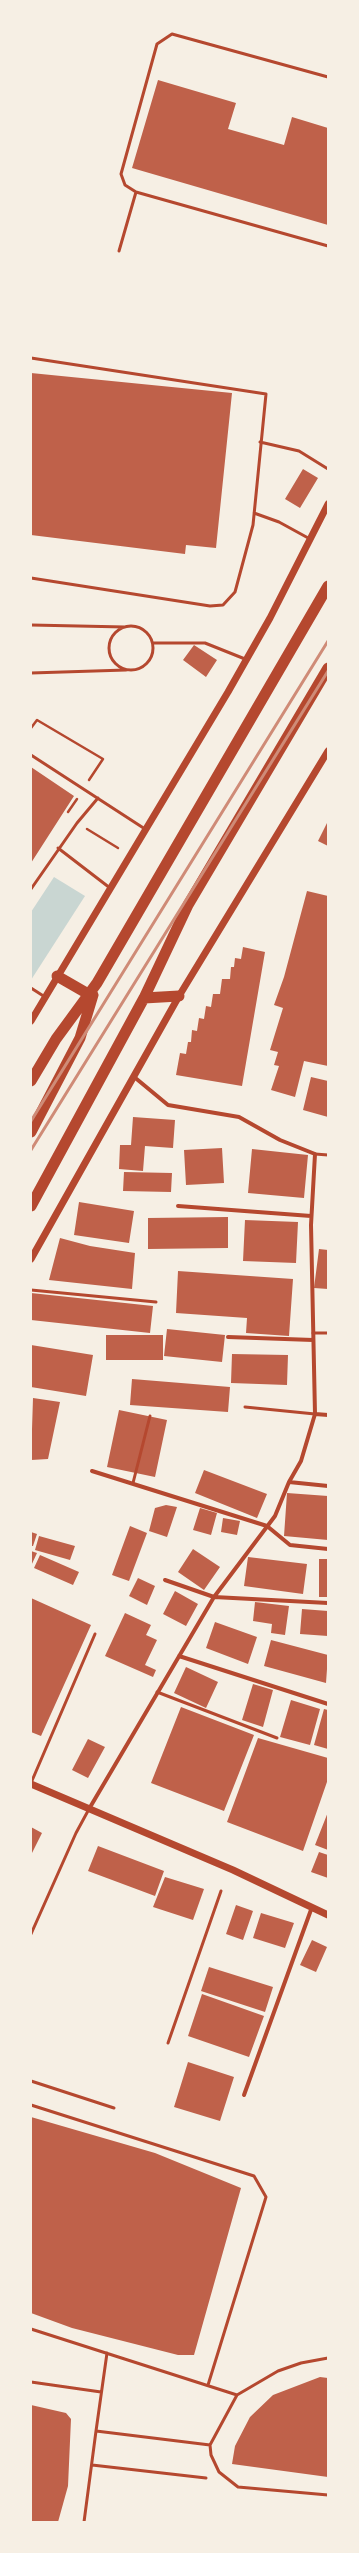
<!DOCTYPE html>
<html>
<head>
<meta charset="utf-8">
<style>
	body { margin:0 }
	#map { position:relative; width:359px; height:2553px; overflow:hidden; background:#f6efe4; font-family:"Open Sans",sans-serif }
	canvas { display:block }
	.frame { position:absolute; inset:0; border:32px solid #f6efe4; pointer-events:none }
</style>
</head>
<body>
<div id="map">
<canvas width="359" height="2553"></canvas>
<div class="frame"></div>
</div>
<script>
const context = document.querySelector('canvas').getContext('2d');
context.lineJoin = 'round';
function paint(path, color) {
  context.fillStyle = color;
  context.fill(path, 'evenodd');
}
function trace(path, color, width, dash) {
  context.strokeStyle = color;
  context.lineWidth = width;
  context.lineCap = dash ? 'butt' : 'round';
  context.setLineDash(dash || []);
  context.stroke(path);
}
const water = new Path2D(`
	M54,877L85,896L31,980V912Z`);
const building = new Path2D(`
	M158,80L236,103L228,129L284,145L292,117L328,128V225L132,168Z
	M31,373L232,393L216,548L186,545L185,554L31,535Z
	M303,469L318,478L300,508L285,499Z
	M194,645L217,660L206,677L183,660Z
	M31,767L74,796L31,863Z
	M328,821V846L318,841Z
	M307,891L328,896V1066L304,1061L295,1097L271,1090L279,1066L274,1065L278,1052L270,1050L283,1008L274,1005L284,977Z
	M243,947L265,952L242,1086L176,1075L180,1053L186,1054L188,1042H191L192,1030L197,1031L199,1018L204,1019L206,1006L211,1007L213,994H220L222,979H230L231,967H234L235,958L241,959Z
	M311,1077L328,1081V1117L303,1110Z
	M133,1117L175,1120L173,1148L145,1146L143,1171L119,1169L120,1145H135H131Z
	M222,1148L224,1183L186,1185L184,1150Z
	M252,1149L308,1155L304,1198L248,1193Z
	M124,1172L172,1173L171,1192L123,1191Z
	M79,1202L134,1211L129,1243L74,1235Z
	M228,1217V1248L148,1249V1218Z
	M245,1220L298,1222L296,1263L243,1261Z
	M60,1238L90,1246L135,1253L132,1289L49,1280Z
	M319,1249L328,1250V1289L314,1288Z
	M178,1271L293,1279L289,1336L246,1333L247,1318L176,1313Z
	M31,1293L153,1306L150,1333L31,1320Z
	M167,1329L225,1335L222,1362L164,1356Z
	M106,1335H163V1360H106Z
	M31,1345L93,1355L86,1396L31,1387Z
	M232,1354L288,1355L287,1385L231,1383Z
	M132,1379L230,1387L228,1412L130,1405Z
	M33,1398L60,1402L48,1459L31,1460Z
	M119,1410L167,1420L155,1477L107,1467Z
	M204,1470L267,1494L257,1518L195,1493Z
	M287,1493L328,1496V1540L284,1536Z
	M166,1505L177,1507L167,1537L149,1531L155,1508Z
	M200,1508L217,1513L211,1535L193,1530Z
	M223,1518L240,1521L237,1535L221,1532Z
	M130,1526L147,1533L129,1581L112,1575Z
	M31,1532L37,1534L33,1546H31Z
	M39,1536L75,1546L70,1560L35,1550Z
	M193,1549L220,1567L204,1590L178,1572Z
	M31,1551L37,1553L31,1566Z
	M40,1555L79,1572L73,1585L34,1568Z
	M248,1557L307,1564L303,1594L244,1586Z
	M319,1559H328V1597H319Z
	M138,1578L155,1586L147,1605L129,1596Z
	M175,1591L198,1604L186,1626L163,1614Z
	M31,1598L91,1625L41,1736L31,1732Z
	M255,1602L289,1606L285,1635L271,1633L272,1624L253,1621Z
	M302,1609L328,1611V1636L300,1634Z
	M125,1613L151,1625L146,1635L157,1640L145,1665L156,1670L153,1677L105,1656Z
	M215,1622L257,1637L248,1664L206,1648Z
	M271,1640L328,1655L326,1683L264,1666Z
	M186,1667L218,1682L206,1708L174,1693Z
	M253,1684L273,1690L263,1727L242,1720Z
	M291,1700L320,1709L310,1745L280,1737Z
	M181,1707L254,1735L224,1811L151,1783Z
	M324,1709L328,1710V1749L314,1745Z
	M258,1738L328,1758V1779L303,1851L227,1822Z
	M88,1739L105,1747L88,1778L72,1770Z
	M328,1812V1850L315,1845Z
	M31,1827L42,1833L31,1855Z
	M98,1846L164,1871L155,1896L88,1871Z
	M319,1852L328,1855V1878L311,1872Z
	M165,1877L204,1889L193,1920L153,1907Z
	M236,1905L253,1911L243,1940L226,1934Z
	M261,1913L294,1923L285,1948L253,1938Z
	M312,1940L327,1947L316,1972L300,1965Z
	M209,1967L273,1987L265,2012L201,1991Z
	M202,1994L264,2016L249,2057L188,2036Z
	M188,2062L234,2077L220,2121L174,2107Z
	M31,2117L155,2153L241,2188L194,2355H178L72,2328L31,2313Z
	M320,2377L328,2378V2477L232,2464L235,2446L250,2417L273,2395Z
	M31,2405L66,2413L71,2419L68,2486L58,2522H31Z`);
const path = new Path2D(`
	M31,728L37,720L103,759L89,780
	M68,812L77,799
	M87,829L118,848`);
const service = new Path2D(`
	M136,192L125,185L121,174L157,44L172,34L328,77
	M119,251L136,192L328,246
	M31,358L266,394L253,525L235,592L223,605L210,606L31,578
	M260,442L299,451L328,469
	M254,513L279,522L310,539
	M31,625L125,627
	M109 648a22 22 0 1 1 44 0a22 22 0 1 1-44 0Z
	M153,643H205L245,659
	M31,673L126,670
	M31,755L145,829
	M58,848L110,888
	M31,889L77,823L98,798
	M31,988L45,997
	M315,1154L328,1155
	M31,1290L156,1302
	M313,1333H328
	M245,1407L315,1414
	M133,1483L150,1416
	M157,1692L277,1738
	M31,1783L95,1634
	M31,1934L76,1833L89,1809
	M168,2043L221,1891
	M31,2081L114,2108
	M31,2105L254,2176L266,2197L208,2385
	M31,2329L237,2395
	M107,2353L96,2431L210,2445
	M328,2358L301,2363L278,2371L237,2395L210,2445L211,2455L219,2472L238,2487L328,2495
	M31,2382L101,2392
	M92,2465L206,2478
	M84,2522L96,2431`);
const minor = new Path2D(`
	M178,1206L311,1216
	M228,1337L313,1340
	M315,1414L328,1415
	M92,1471L267,1526L290,1545L328,1549
	M289,1482L328,1486
	M165,1580L214,1597L328,1603
	M179,1656L328,1704
	M89,1809L214,1597L275,1516L289,1482L301,1461L315,1414L311,1225L315,1154L280,1140L239,1117L168,1105L133,1076
	M244,2095L312,1907`);
const tertiary = new Path2D(`
	M31,1021L228,692L270,618L328,504
	M31,1259L179,996L328,751
	M31,1784L233,1870L328,1915`);
const trunk = new Path2D(`
	M57,976L90,995
	M144,998L179,996
	M31,1081L56,1039L97,983L328,586
	M31,1132L80,1038L93,995
	M31,1206L144,998L188,905L328,668`);
const rail = new Path2D(`
	M31,1121L328,641
	M31,1150L328,671`);
paint(water, '#c9d6d2');
paint(building, '#bf614a');
trace(path, '#b5482f', 2.5);
trace(service, '#b5482f', 3);
trace(minor, '#b5482f', 4);
trace(tertiary, '#b5482f', 7);
trace(trunk, '#b5482f', 11);
trace(rail, '#cf8b77', 3);
</script>
</body>
</html>
